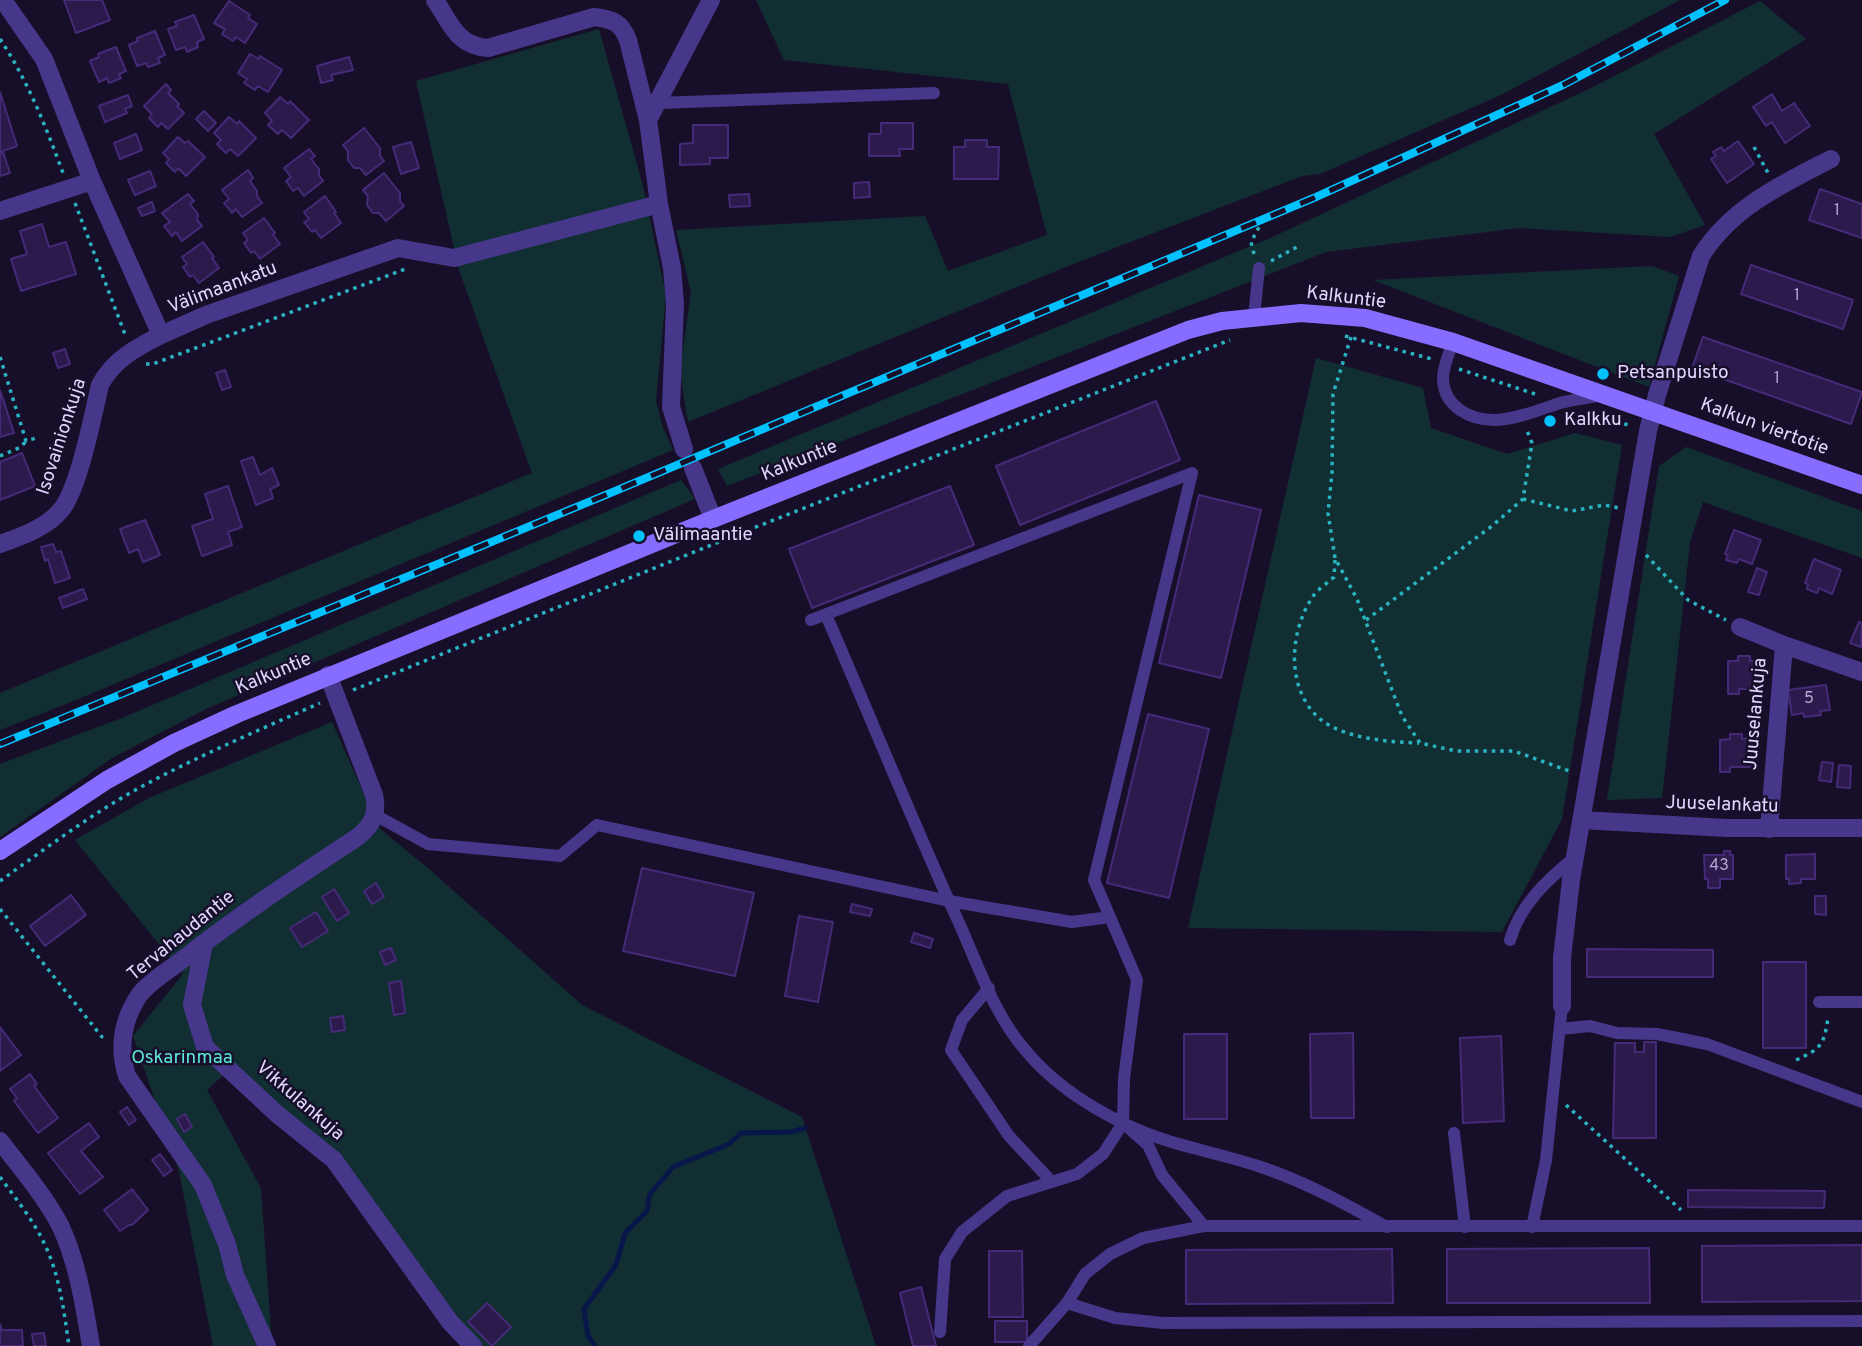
<!DOCTYPE html>
<html>
<head>
<meta charset="utf-8">
<style>
	body { margin:0 }
	canvas { display:block; background:#170f29 }
</style>
</head>
<body>
<canvas width="1862" height="1346"></canvas>
<script>
const context = document.querySelector('canvas').getContext('2d');
context.lineJoin = 'round';
function paint(path, color) {
  context.fillStyle = color;
  context.fill(path, 'evenodd');
}
function trace(path, color, width, dash) {
  context.strokeStyle = color;
  context.lineWidth = width;
  context.lineCap = dash ? 'butt' : 'round';
  context.setLineDash(dash || []);
  context.stroke(path);
}
function drawText(font, color, halo, rows, align = 'center') {
  context.font = font + ' Overpass,sans-serif';
  context.lineWidth = 5;
  context.setLineDash([]);
  context.textBaseline = 'middle';
  context.strokeStyle = halo;
  context.fillStyle = color;
  for (const [text, x, y, turn = 0] of rows) {
    context.save();
    context.translate(x, y);
    context.rotate((+turn || 0) * Math.PI / 180);
    context.textAlign = isNaN(turn) ? turn : align;
    if (halo) context.strokeText(text, 0, 0);
    context.fillText(text, 0, 0);
    context.restore();
  }
}
const green = new Path2D(`
	M756,0H1680L1501,95L1320,174L1302,176L1073,264L688,422L680,372L691,292L676,230L925,216L948,271L1047,235L1008,84L784,60Z
	M1760,1L1806,39L1654,134L1705,225L1670,237L1519,228L1326,252L727,486L718,469L1277,235L1591,88Z
	M599,29L643,186L666,295L656,401L662,425L673,450L76,700L0,730V693L532,473L459,270L416,81Z
	M1652,266L1679,276L1649,387L1373,280Z
	M1316,358L1423,388L1431,428L1507,454L1575,433L1622,445L1562,819L1502,932L1188,928Z
	M1686,447L1862,511V558L1703,502L1690,542L1662,798L1607,800L1659,466Z
	M681,480L695,499L206,709L112,758L0,837V764L122,718Z
	M332,722L368,803V819L429,869L582,1005L802,1117L876,1346H481L455,1318L336,1156L231,1068L207,1090L261,1188L272,1346H213L179,1171L133,1036L183,974L75,840L149,798Z`);
const stream = new Path2D(`
	M595,1346L588,1336L584,1309L616,1265L625,1233L647,1211L650,1194L673,1167L729,1144L741,1133L791,1132L805,1128`);
const building = new Path2D(`
	M64,0H102L110,20L76,33Z
	M229,1L250,15L248,18L257,24L245,43L236,37L233,41L222,34L225,29L214,23Z
	M194,15L204,39L197,42L198,47L187,52L185,47L176,50L168,29L177,26L175,22Z
	M155,31L165,55L158,58L160,63L148,67L146,63L137,66L129,45L138,41L137,38Z
	M116,47L126,71L119,74L121,78L109,83L107,78L99,82L90,61L99,57L98,54Z
	M250,54L259,59L260,56L282,70L268,92L258,86L255,90L244,83L247,79L238,73Z
	M349,57L353,70L331,75L333,80L321,83L317,66Z
	M166,84L171,90L168,93L179,104L177,106L184,113L168,129L161,123L158,127L149,118L152,114L144,106Z
	M0,92L17,146L0,152Z
	M1772,94L1782,111L1794,103L1810,126L1785,143L1772,122L1766,126L1753,107Z
	M128,95L132,106L125,109L127,113L105,122L99,106Z
	M280,97L288,104L290,101L309,120L291,138L282,130L278,134L268,125L272,121L265,113Z
	M204,111L216,123L208,131L196,119Z
	M229,117L237,124L239,121L256,138L238,156L230,149L226,153L217,144L221,140L214,133Z
	M881,123H913V149H899L900,156H869V134H881Z
	M693,125H728V158H710V164L680,165V144L693,143Z
	M364,128L380,148V156L384,161L366,175L360,168H354L348,160V151L343,145Z
	M136,134L142,150L120,159L114,143Z
	M178,137L185,143L188,141L205,157L186,176L178,168L175,172L166,163L169,159L163,153Z
	M965,140H987V147H999L998,179H954V147H965Z
	M1738,141L1754,164L1727,183L1711,159L1716,156L1713,152L1721,147L1724,151Z
	M411,142L419,168L401,174L393,147Z
	M309,149L315,156L311,159L319,169V175L323,181L304,196L298,188L293,191L286,181L291,177L284,168Z
	M3,152L10,173L0,176V153Z
	M248,170L253,178L250,181L257,191V196L262,203L242,217L236,209L232,213L224,203L229,199L222,190Z
	M150,171L156,186L135,195L128,180Z
	M384,173L400,193V201L404,206L386,221L379,213H373L367,205L368,196L363,190Z
	M869,182L870,197L854,198V183Z
	M1820,189L1862,204V238L1809,220Z
	M188,194L194,201L190,204L198,214L197,220L202,226L182,241L176,232L172,236L164,226L170,222L162,213Z
	M749,194L750,206L730,207L729,195Z
	M325,196L336,212L334,213L341,223L321,238L315,230L312,232L304,222L309,219L304,212Z
	M152,202L155,211L142,216L138,208Z
	M264,218L275,233L273,235L280,244L260,259L254,251L251,253L244,243L248,240L243,233Z
	M42,224L49,247L66,242L76,274L21,291L11,259L27,254L20,231Z
	M203,242L214,257L212,258L219,268L199,283L193,275L190,277L183,267L187,264L182,257Z
	M1751,265L1853,300L1843,329L1741,294Z
	M1703,337L1862,392L1851,424L1692,368Z
	M65,349L70,364L58,368L53,353Z
	M225,370L231,387L222,390L216,373Z
	M0,390L14,433L0,437Z
	M1156,401L1180,460L1020,525L996,466Z
	M22,453L35,486L0,500V462Z
	M253,457L260,475L272,468L279,485L270,489L273,498L256,505L241,461Z
	M228,486L242,527L228,532L232,545L202,556L192,526L213,519L205,494Z
	M950,486L974,545L812,608L789,549Z
	M1199,495L1261,510L1221,678L1159,663Z
	M145,520L160,555L143,562L138,549L129,553L120,529Z
	M1734,530L1761,540L1752,564L1739,559L1737,563L1726,560L1728,555L1725,554Z
	M53,544L56,552L61,551L70,578L55,583L48,559L45,561L41,547Z
	M1814,559L1841,570L1832,594L1819,588L1817,593L1807,589L1808,584L1805,583Z
	M1757,568L1767,572L1759,595L1748,592Z
	M83,589L87,599L63,608L59,598Z
	M1859,622L1862,623L1861,647L1850,643Z
	M1738,656H1750V661H1760V689H1739V694H1728V661H1738Z
	M1826,685L1830,710L1820,711L1821,715L1804,717L1803,713L1792,715L1788,690Z
	M1148,714L1209,729L1169,898L1107,883Z
	M1730,734H1742V739L1752,738V767H1730V772H1720V740L1730,739Z
	M1822,762L1833,763L1831,782L1819,780Z
	M1839,765L1851,766L1850,788L1837,787Z
	M1724,851H1730V855H1733V879H1720V888H1708V879H1705L1704,855H1724Z
	M1815,854V879H1801V883L1789,884V879H1786V855Z
	M642,868L754,893L735,976L623,951Z
	M376,883L384,897L372,904L364,891Z
	M334,889L349,913L337,921L322,897Z
	M71,895L86,915L45,946L30,926Z
	M1815,896H1826V915L1815,914Z
	M852,904L872,909L870,916L850,912Z
	M316,912L328,931L302,947L290,928Z
	M799,916L833,922L818,1002L785,996Z
	M914,933L933,939L930,948L911,942Z
	M391,948L396,960L385,965L380,952Z
	M1587,949L1713,950V977H1587Z
	M1763,962H1806V1048H1763Z
	M401,981L405,1013L394,1015L389,983Z
	M343,1016L345,1030L332,1032L330,1018Z
	M0,1027L21,1055L0,1071Z
	M1353,1033L1354,1118H1311L1310,1034Z
	M1184,1034H1227V1119H1184Z
	M1501,1036L1504,1121L1463,1123L1460,1038Z
	M1644,1042H1656V1138H1613L1615,1043H1635V1052H1644Z
	M30,1074L37,1084L34,1086L58,1118L38,1133L14,1101L17,1098L10,1089Z
	M127,1107L136,1120L129,1125L120,1112Z
	M185,1114L192,1127L184,1132L177,1119Z
	M89,1123L99,1137L81,1151L103,1177L80,1194L48,1153Z
	M160,1154L172,1170L164,1176L152,1160Z
	M132,1189L148,1210L132,1225H129L120,1231L104,1210Z
	M1688,1190L1825,1191L1824,1208L1688,1207Z
	M1862,1245V1301L1702,1302V1246Z
	M1649,1248L1650,1303H1447V1249Z
	M1392,1249L1393,1303L1186,1304V1250Z
	M989,1251H1022L1023,1317H989Z
	M921,1287L936,1346H913L900,1293Z
	M487,1303L511,1327L492,1346L468,1322Z
	M995,1321H1027V1342H995Z
	M0,1324L2,1330H22L23,1346H0Z
	M44,1333L46,1346H34L32,1334Z`);
const path = new Path2D(`
	M0,39C28,81 46,127 63,173
	M1754,147L1768,173
	M75,203L126,337
	M1254,254L1251,242L1264,218
	M1271,261L1297,247
	M1345,336L1432,359
	M1351,337L1333,394L1332,473L1328,513L1335,558L1357,599L1402,716L1420,743L1456,751H1514L1572,772
	M0,357L26,441L36,438
	M146,364H153L408,268
	M1459,369L1535,394
	M1592,413L1631,426
	M0,456L21,447L26,441
	M1523,499L1572,511L1604,505L1619,508
	M1646,555L1688,600L1726,620
	M1335,560L1334,577C1328,583 1319,588 1314,595C1289,630 1285,689 1320,719C1345,739 1389,742 1419,743
	M1366,620L1492,526L1523,499L1532,443L1526,428
	M353,690L746,531L1230,340
	M0,881C45,849 90,815 139,788C198,756 259,730 320,703
	M0,909L102,1037L107,1039
	M1796,1060C1821,1049 1824,1045 1828,1018
	M1566,1105L1681,1210
	M0,1177C16,1199 34,1221 45,1245C60,1277 64,1312 69,1346`);
const lane = new Path2D(`
	M658,103L934,93
	M1254,317L1259,268
	M1453,342C1449,353 1443,366 1443,379C1444,407 1471,421 1497,420C1519,418 1539,410 1560,403C1574,399 1589,398 1603,395
	M826,615C871,718 913,823 960,925C979,968 995,1016 1026,1051C1051,1081 1088,1106 1123,1123C1166,1145 1213,1151 1258,1166C1304,1181 1345,1204 1387,1227
	M811,620L1192,473L1094,880L1137,980L1124,1078L1123,1123L1148,1145L1162,1175L1204,1226
	M375,815L428,844L560,856L597,825L949,901L1072,922L1110,917
	M1510,940C1520,905 1547,880 1574,858
	M989,988L962,1020L951,1050L1009,1136L1052,1182
	M1819,1002H1862
	M1560,1029L1590,1026L1617,1033L1657,1034L1707,1044L1862,1102
	M1454,1133L1465,1227
	M1532,1227L1546,1160L1562,1006
	M1067,1303L1115,1318L1163,1323L1862,1321
	M940,1332L945,1259L962,1232L1007,1196L1077,1174L1103,1154L1123,1123
	M1029,1346L1067,1303L1085,1274L1110,1254L1143,1238L1204,1226H1862`);
const street = new Path2D(`
	M3,0L44,59L92,181L161,335L206,315L398,248L454,258L659,204
	M435,0C451,24 457,46 488,48L594,17C612,19 621,22 628,40L648,120
	M0,211L92,181
	M684,449L671,407L675,304L672,268L659,204L648,120L711,0
	M693,468L713,519
	M0,544C22,536 46,528 61,510C79,488 93,415 100,385C114,359 136,348 161,335
	M1740,627L1784,645
	M1581,820L1727,828H1862
	M1769,829L1784,645L1862,672
	M204,943L192,1005L205,1047L277,1114L334,1160L450,1322L473,1346
	M1562,1006V958L1571,880L1648,431L1657,395L1701,256C1731,208 1782,184 1831,159
	M0,1141C21,1168 44,1195 60,1225C78,1263 84,1305 91,1346
	M267,1346L235,1275L227,1244L203,1185L127,1076C118,1047 122,1020 140,994C151,980 172,968 186,957C242,913 300,875 359,836C373,824 378,813 374,795L328,675`);
const secondary = new Path2D(`
	M0,851L107,780L174,743L237,714L713,519L1188,330L1222,321L1301,313L1365,318L1453,342L1862,485`);
const rail = new Path2D(`
	M0,744L608,494L1316,197L1563,85L1725,0`);
const markers = [
	[1603,374,7,"#02c1ff"],
	[1550,421,7,"#02c1ff"],
	[639,536,7,"#02c1ff"]
];
const numberNames = [
	["1",1837,212],
	["1",1797,297],
	["1",1777,380],
	["5",1809,700],
	["43",1719,867]
];
const streetNames = [
	["Välimaankatu",223,289,-21],
	["Kalkuntie",1346,299,7],
	["Kalkun viertotie",1764,428,20],
	["Isovainionkuja",63,437,-72],
	["Kalkuntie",800,462,-22],
	["Kalkuntie",274,675,-23],
	["Juuselankuja",1757,714,-85],
	["Juuselankatu",1722,806,2],
	["Tervahaudantie",182,937,-39],
	["Vikkulankuja",299,1102,41]
];
const poiNames = [
	["Petsanpuisto",1617,374],
	["Kalkku",1564,421],
	["Välimaantie",653,536]
];
const parkNames = [
	["Oskarinmaa",182,1059]
];
paint(green, '#112f33');
trace(stream, '#081649', 5);
paint(building, '#2b1a4b');
trace(building, '#452a78', 2);
trace(path, '#29b3c0', 3.5, [3.5, 5]);
trace(lane, '#46378a', 12);
trace(street, '#46378a', 18);
trace(secondary, '#866dff', 18);
trace(rail, '#02c1ff', 8);
trace(rail, '#170f29', 5, [16]);
for (const [x, y, r, color] of markers) {
  const dot = new Path2D();
  dot.arc(x, y, r, 0, 2 * Math.PI);
  context.fillStyle = color;
  context.fill(dot);
  trace(dot, '#170f29', 2.5);
}
drawText('16px', '#b4a7d2', null, numberNames);
drawText('19px', '#e1d6ff', '#170f29', streetNames);
drawText('19px', '#e1d6ff', '#170f29', poiNames, 'left');
drawText('19px', '#5be6d7', '#170f29', parkNames);
</script>
</body>
</html>
